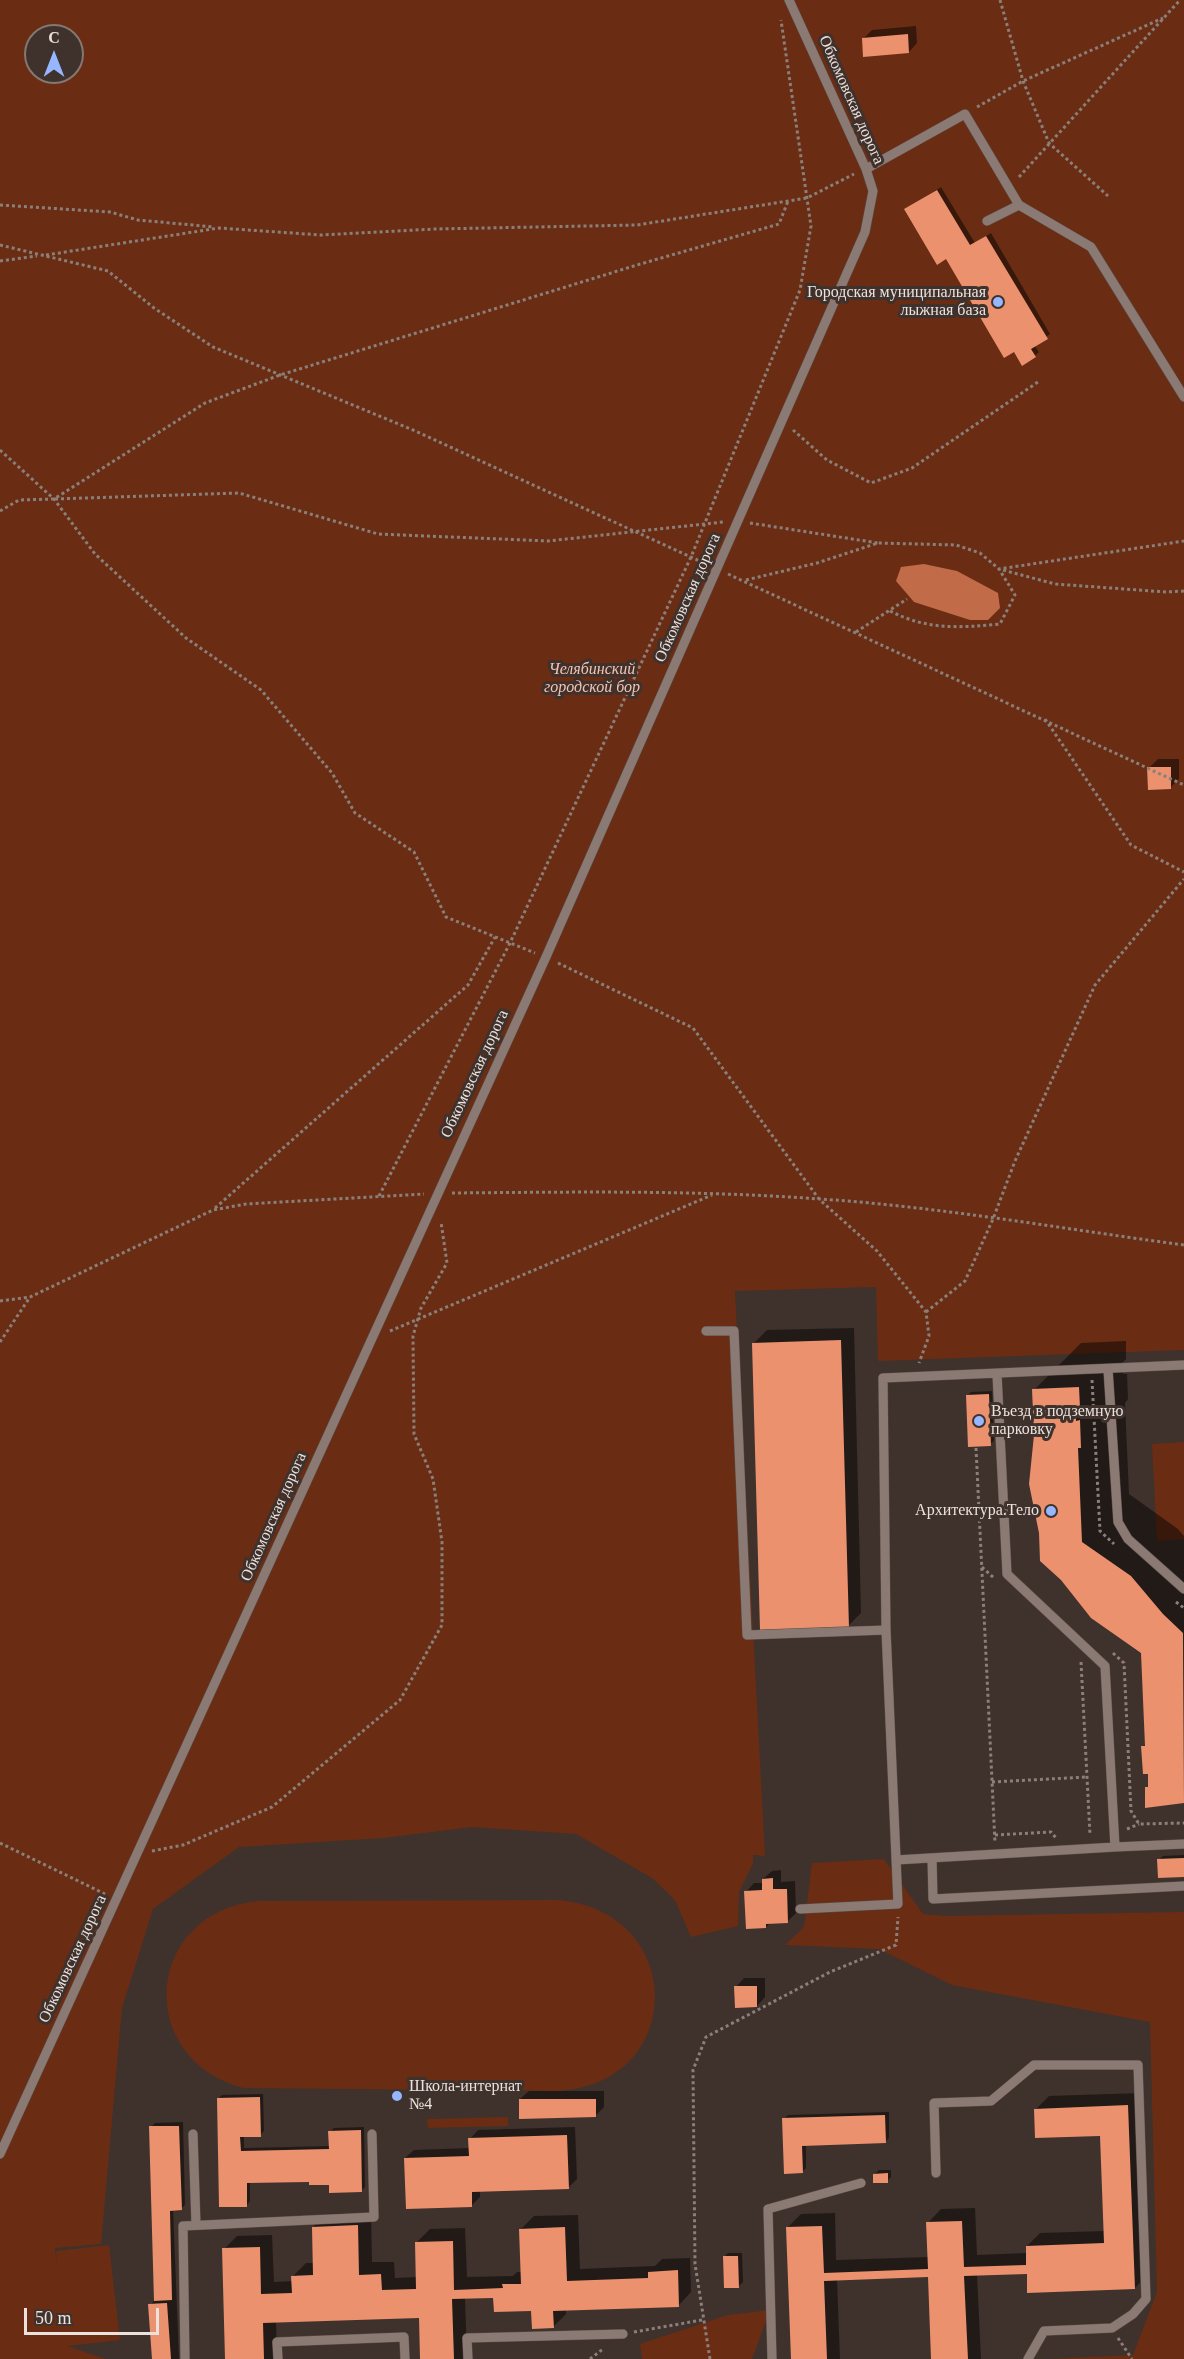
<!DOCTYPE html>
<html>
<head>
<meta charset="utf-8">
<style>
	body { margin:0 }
	#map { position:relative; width:1184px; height:2359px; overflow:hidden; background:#3f312c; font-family:Georgia,serif }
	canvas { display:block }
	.north { position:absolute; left:24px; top:24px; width:60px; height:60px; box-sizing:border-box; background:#3f312c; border:2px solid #847873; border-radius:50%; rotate:0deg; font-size:16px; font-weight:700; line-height:24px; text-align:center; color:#ebe2de }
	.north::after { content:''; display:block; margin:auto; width:21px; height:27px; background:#96b6fd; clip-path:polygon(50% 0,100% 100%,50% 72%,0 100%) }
	.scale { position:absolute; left:24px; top:2308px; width:135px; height:27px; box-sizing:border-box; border:3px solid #ebe2de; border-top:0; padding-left:8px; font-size:18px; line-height:21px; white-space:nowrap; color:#ebe2de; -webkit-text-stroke:4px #3f312c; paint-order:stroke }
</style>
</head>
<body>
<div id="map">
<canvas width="1184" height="2359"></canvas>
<div class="north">С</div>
<div class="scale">50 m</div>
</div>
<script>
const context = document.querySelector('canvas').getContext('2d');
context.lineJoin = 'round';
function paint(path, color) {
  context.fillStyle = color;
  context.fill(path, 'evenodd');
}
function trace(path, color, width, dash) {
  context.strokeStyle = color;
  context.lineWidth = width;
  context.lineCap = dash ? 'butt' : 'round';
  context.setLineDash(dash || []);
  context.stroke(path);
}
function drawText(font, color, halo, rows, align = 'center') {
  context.font = font + ' Georgia,serif';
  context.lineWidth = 6;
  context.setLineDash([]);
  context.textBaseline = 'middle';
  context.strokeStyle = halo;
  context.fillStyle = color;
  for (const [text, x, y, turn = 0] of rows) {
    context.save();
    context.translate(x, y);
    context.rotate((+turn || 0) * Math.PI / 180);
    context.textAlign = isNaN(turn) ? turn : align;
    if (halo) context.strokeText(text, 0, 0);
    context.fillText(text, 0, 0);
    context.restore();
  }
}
const green = new Path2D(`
	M0,0H1184V1350L878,1361L876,1287L735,1291L765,1856L753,1855V1863L739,1892L738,1926L691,1937L675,1900L652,1878L576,1834L472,1827L384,1838L239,1847L153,1909L122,2008L101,2244L55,2248L57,2266L56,2251L109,2245L120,2340L67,2346L106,2359H0ZM36,36H72V72H36Z
	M1184,1442V1539L1157,1541L1152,1444Z
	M884,1859L923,1914L945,1916L1184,1912V2359H1050L1133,2355L1157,2292L1150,2022L952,1985L879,1949L785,1945L804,1927L812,1863Z
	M557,1900C688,1910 688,2086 556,2091L243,2088C133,2058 145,1912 258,1901Z
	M508,2117V2126L428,2128L427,2119Z
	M770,2310L752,2359H642L640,2344L728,2315Z`);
const water = new Path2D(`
	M924,564L957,571L998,593L1000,608L988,620H970L914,602L896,581L901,567Z`);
const shadow = new Path2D(`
	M916,26L917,43L909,52L864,38L872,30Z
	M941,187L975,243L991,233L1050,334L1034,345L1039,352L1035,356L906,209Z
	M1158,759H1179V779L1170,788L1149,768Z
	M854,1328L861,1613L848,1626L754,1343L767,1330Z
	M1126,1341V1359L1122,1363L1123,1374H1127L1128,1399L1125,1403L1129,1494L1178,1529L1184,1536V1802L1147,1806L1149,1772L1143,1747L1147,1743L1143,1652L1062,1579L1036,1435L1034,1390L1081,1343Z
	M992,1391L994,1441L990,1444L967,1396L971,1392Z
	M1184,1855V1875L1159,1860L1163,1856Z
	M781,1870V1882L795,1881L796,1913L788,1921L771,1922L766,1927L746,1892L754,1883H763V1879L772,1871Z
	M744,1978H765V1997L757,2006L736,1987Z
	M529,2091H604V2107L595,2116L520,2099Z
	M1141,2093L1148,2274L1135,2288L1028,2272L977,2274L981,2359H933L930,2276L837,2279L840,2359H792L787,2228L801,2214L835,2213L836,2260L929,2257L928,2223L941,2209L975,2208L977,2255L1027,2253V2246L1040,2233L1105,2231L1101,2134L1036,2109L1049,2096Z
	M263,2094L264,2131L260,2135L244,2136V2148L330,2146V2132L334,2128L364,2127L365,2187L361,2191L310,2181L250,2182V2201L247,2205L218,2099L222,2095Z
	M889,2112V2138L885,2142L806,2144V2168L802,2172L784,2119L788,2115Z
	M183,2122L185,2205L181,2209H173L179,2359H153L150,2305L155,2300L151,2127L155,2123Z
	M575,2127L577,2179L568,2188L480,2190V2197L472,2205L405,2158L414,2150L470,2148V2139L478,2130Z
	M879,2170H891V2177L887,2181L875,2174Z
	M371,2213L372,2262H394L395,2278L417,2277L416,2243L430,2229L465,2228L467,2277L513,2276L517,2272H522L521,2229L534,2216L578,2215L580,2269L655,2266L662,2259L690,2258L691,2292L678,2306L566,2309V2314L553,2327L532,2309L495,2296L465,2297L467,2359H421L420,2317L276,2321L277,2359H227L224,2249L237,2236L272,2235L274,2282L293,2281V2276L306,2263H314L313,2227L326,2214Z
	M728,2253H742L743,2282L739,2286L724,2257Z`);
const building = new Path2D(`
	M908,34L909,53L863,57L862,38Z
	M937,190L970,245L986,236L1048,339L1031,349L1036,357L1022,366L1014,352L1004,358L946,259L937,265L904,209Z
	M1147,767H1171V789L1148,790Z
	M841,1340L849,1628L760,1630L752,1343Z
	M1079,1387L1080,1408H1076V1421L1080,1420L1081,1448H1078L1082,1542L1131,1576L1163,1614L1183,1633L1184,1803L1145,1808V1787H1148V1774H1143L1141,1746H1145L1141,1653L1091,1618L1061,1580L1040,1561L1039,1533L1029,1484L1034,1435L1032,1389Z
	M989,1394L991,1446L968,1447L966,1395Z
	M1184,1858V1877L1158,1878L1157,1859Z
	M773,1878V1889H787L788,1923L766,1924V1928L746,1929L744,1891L762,1890V1879Z
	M734,1986H757V2007L735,2008Z
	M260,2097L261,2137H240L241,2151L329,2149L328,2131L361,2130L362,2192L329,2193V2185H309V2182L247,2183V2207H219L217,2098Z
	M519,2099H596V2117L519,2119Z
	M1128,2105L1135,2289L1027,2293V2274L964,2276L968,2359H931L928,2277L824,2281L827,2359H791L786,2227L822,2226L824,2273L928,2269L926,2222L962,2221L964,2267L1026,2265V2246L1104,2243L1100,2136L1035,2138L1034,2109Z
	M885,2115L886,2143L802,2146L803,2173L784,2174L782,2118Z
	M149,2126H179L182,2210L170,2211L172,2300L154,2301Z
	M567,2135L569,2189L472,2192V2207L406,2209L404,2158L469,2156L468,2138Z
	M888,2173V2183H873V2174Z
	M358,2225L359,2275L381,2274L382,2290L416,2289L415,2242L453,2241L454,2290L503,2288L502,2284H521L519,2229L565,2227L567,2281L648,2278V2272L678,2270L679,2307L553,2311L554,2328L532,2329L531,2311L494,2312L493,2298L452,2299L454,2359H420L419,2318L263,2323L264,2359H225L222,2248L260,2247L261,2294L292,2293L291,2276L313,2275L312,2227Z
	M723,2256H738L739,2288H724Z
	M167,2303L171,2359H152L148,2304Z`);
const path = new Path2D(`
	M1000,0L1023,81L1049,143L1108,196
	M977,107L1023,81L1163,18
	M1019,177L1180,0
	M0,205L110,212L138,220L214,227
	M0,245L108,271L154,308L213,347L413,430L706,564
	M46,255L219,228L321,235L435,229L637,225L807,198L854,174
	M0,261L37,256
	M793,430L827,460L871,483L912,468L1038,382
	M0,450L54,499L95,554L186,638L261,690L332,773L355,813L414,852L446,917L535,953
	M55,499L239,493L378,534L548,541L723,522
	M0,511L19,500L54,499L205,403L280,375L637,265L779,224L788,201
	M750,523L878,543
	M728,574L1184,785
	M746,580L817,563L878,543L956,545L980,553L999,569L1184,541
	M890,611C927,630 959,628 1000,624L1015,595L999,569L1055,584L1166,592L1184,591
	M856,632L907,599
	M1045,719L1131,845L1184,872
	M558,963L693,1028L819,1199L877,1251L926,1312L929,1336L919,1363
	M452,1193C575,1192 697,1190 820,1199C942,1207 1063,1229 1184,1245
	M379,1196L510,943L691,557L800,290L811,226L781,20
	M215,1208L468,985L495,937
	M0,1301L30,1297L213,1210L246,1204L424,1194
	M926,1312L965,1281L993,1219L1015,1161L1095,985L1184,879
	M390,1331L712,1195
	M0,1342L30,1297
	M1092,1380L1100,1531L1114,1544
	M976,1448L995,1843
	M982,1567L994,1578
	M1176,1602L1184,1608
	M1113,1653L1124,1663L1131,1811L1139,1824L1184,1823
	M1081,1662L1090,1835
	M992,1782L1087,1777
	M1127,1829L1139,1824
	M995,1835L1051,1832L1056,1838
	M0,1843L105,1894
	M152,1851L183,1845L272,1807L400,1700L442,1625V1542L433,1479L414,1434L413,1336L421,1308L447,1263L441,1222
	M634,2332L702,2320
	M1118,2338L1132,2359
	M590,2359L603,2349
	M710,2359L695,2264L693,2070L706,2037L830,1972L896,1945L898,1917`);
const lane = new Path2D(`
	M866,169L965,114L1019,205L1091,247L1184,397
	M987,221L1019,205
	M706,1331H734L747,1635L886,1630
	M1108,1369L1118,1522L1128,1539L1184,1589
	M1115,1847L1184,1844
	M932,1858L933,1899L1184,1886
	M896,1860L1115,1847L1105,1666L1007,1574L997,1374
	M800,1909L898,1904L886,1630L883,1378L1184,1365
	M193,2134L196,2225
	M0,2154L546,957L865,232L873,191L866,169L789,0
	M936,2173L934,2103L991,2101L1034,2065H1138L1146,2299L1133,2314L1112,2328L1044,2331L1028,2359
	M185,2359L183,2226L374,2217L372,2134
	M278,2359L277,2342L404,2337L405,2359
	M468,2359L467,2338L623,2334
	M772,2359L768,2209L861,2183`);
const markers = [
	[998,302,6,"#96b6fd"],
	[979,1421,6,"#96b6fd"],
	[1051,1511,6,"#96b6fd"],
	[397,2096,6,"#96b6fd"]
];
const streetNames = [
	["Обкомовская дорога",851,100,66],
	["Обкомовская дорога",688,598,-66],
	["Обкомовская дорога",475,1074,-65],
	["Обкомовская дорога",274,1517,-66],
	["Обкомовская дорога",73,1959,-65]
];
const poiNames = [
	["Городская муниципальная",986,293],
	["лыжная база",986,311],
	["Въезд в подземную",991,1412,"left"],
	["парковку",991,1430,"left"],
	["Архитектура.Тело",1039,1511],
	["Школа-интернат",409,2087,"left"],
	["№4",409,2105,"left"]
];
const parkNames = [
	["Челябинский",592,670],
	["городской бор",592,688]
];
paint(green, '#6a2d13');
paint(water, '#c16b49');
paint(shadow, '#0007');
paint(building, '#eb916e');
trace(lane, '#584d49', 10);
trace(path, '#8b7f7a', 3, [3, 3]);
trace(lane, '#8b7a74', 9);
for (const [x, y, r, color] of markers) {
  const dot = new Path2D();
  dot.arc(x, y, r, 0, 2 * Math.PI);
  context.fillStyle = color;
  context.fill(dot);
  trace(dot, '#3f312c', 2);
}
drawText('16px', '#ebe2de', '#3f312c', streetNames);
drawText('16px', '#ebe2de', '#3f312c', poiNames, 'right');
drawText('italic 16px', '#f4c4b2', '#3f312c', parkNames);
</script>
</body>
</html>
